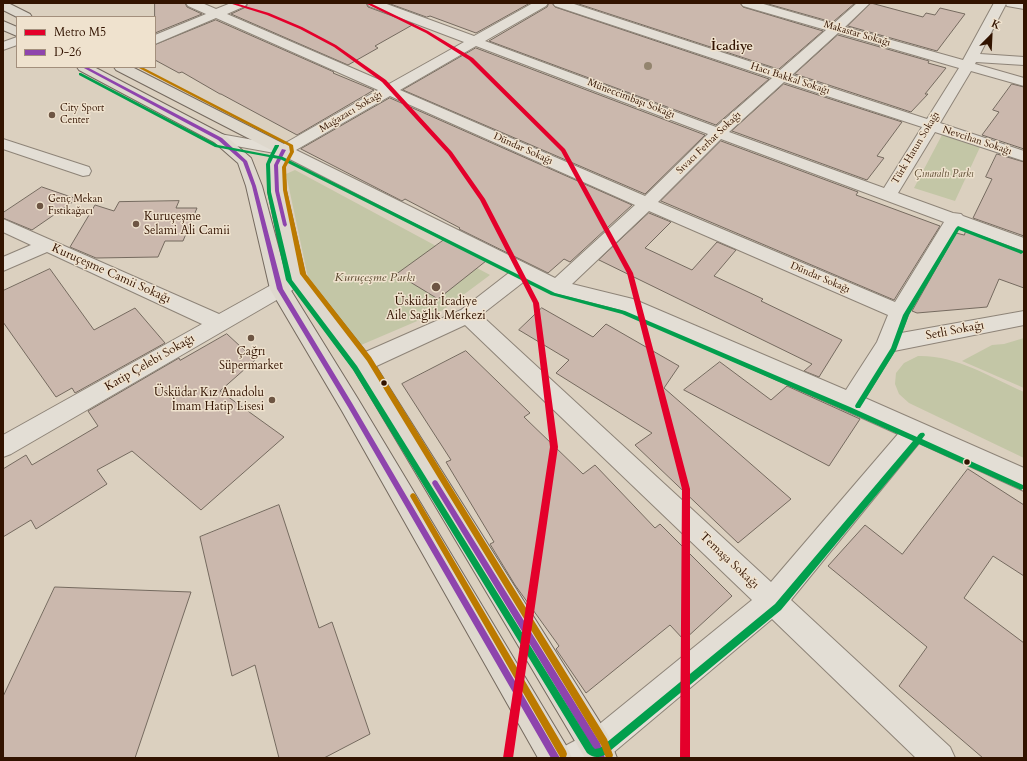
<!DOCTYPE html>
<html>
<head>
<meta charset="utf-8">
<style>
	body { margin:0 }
	#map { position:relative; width:1027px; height:761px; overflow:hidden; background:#dbd0bf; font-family:Cardo,serif }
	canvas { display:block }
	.frame { position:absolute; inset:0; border:4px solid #321300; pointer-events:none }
	.legend { position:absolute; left:16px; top:16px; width:140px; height:52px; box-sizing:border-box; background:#efe2ce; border:1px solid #a38f7c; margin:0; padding:5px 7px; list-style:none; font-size:12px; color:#321300 }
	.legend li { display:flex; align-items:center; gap:8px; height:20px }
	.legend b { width:20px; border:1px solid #a38f7c }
	.north { position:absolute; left:971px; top:16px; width:40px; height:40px; -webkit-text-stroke:3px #efe2ce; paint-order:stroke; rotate:24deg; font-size:11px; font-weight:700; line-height:16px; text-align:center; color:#321300 }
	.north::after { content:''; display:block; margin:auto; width:14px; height:18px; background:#321300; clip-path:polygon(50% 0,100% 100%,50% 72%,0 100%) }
</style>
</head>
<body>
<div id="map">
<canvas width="1027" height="761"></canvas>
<div class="frame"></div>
<ul class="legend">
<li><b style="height:5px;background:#e4002b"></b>Metro M5</li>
<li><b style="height:5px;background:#8e44ad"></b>D-26</li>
</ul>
<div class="north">K</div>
</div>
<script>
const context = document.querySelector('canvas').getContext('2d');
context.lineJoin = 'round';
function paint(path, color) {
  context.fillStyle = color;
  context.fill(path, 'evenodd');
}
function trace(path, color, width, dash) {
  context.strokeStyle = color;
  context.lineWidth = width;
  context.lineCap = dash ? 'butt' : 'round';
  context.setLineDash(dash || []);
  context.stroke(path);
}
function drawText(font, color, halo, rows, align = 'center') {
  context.font = font + ' Cardo,serif';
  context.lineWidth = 3;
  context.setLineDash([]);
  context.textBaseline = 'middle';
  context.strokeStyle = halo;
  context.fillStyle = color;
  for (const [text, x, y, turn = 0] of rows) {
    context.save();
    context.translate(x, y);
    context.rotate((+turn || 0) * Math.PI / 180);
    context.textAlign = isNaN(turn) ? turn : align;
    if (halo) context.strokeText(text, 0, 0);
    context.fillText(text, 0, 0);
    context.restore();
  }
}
const green = new Path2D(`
	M943,133L981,145L955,201L914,188Z
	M295,170L490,275L443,310L354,348L309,282L286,174Z
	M1024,338V388L962,361L992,345L1004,344Z
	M918,356C956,355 990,377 1024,392V458L909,403L899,394L895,384L896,373L904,363Z`);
const building = new Path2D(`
	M155,3H185L187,7L202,14L155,33Z
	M248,3H366L368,7L414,24L375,46L378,48L348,65L231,14L246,7Z
	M388,3H530L476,33L430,16L427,17Z
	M549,3H552L555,7L769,79L716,125L489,41L547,7Z
	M576,3H740L743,7L823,31L779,69Z
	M765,3H855L833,22Z
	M871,3L923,17L926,13L935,15L940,8L965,14L937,51L848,26Z
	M216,20L334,72L333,73L374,90L297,135L221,94H220L182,72L179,73L155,60V45Z
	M838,35L929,61L928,63L946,68L925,94H928L911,112L795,74Z
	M476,48L705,135L645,194L403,90Z
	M784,84L902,122L877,156L884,158L867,180L732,131Z
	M1012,84L1024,87V149L982,135L999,112L993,110Z
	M390,98L632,205L570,262L564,259L548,273L459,229L460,228L405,199L402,201L301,149Z
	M721,141L858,192L856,195L940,226L894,300L661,201Z
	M997,154L1024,162V236L973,218L992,179L986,177Z
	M42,187L77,199L32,230L3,218V213Z
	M179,201L176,208H197L183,241H165L158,257L96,258L70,247L95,205L114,211L119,202Z
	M649,213L671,222L645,248L692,270L717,242L736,250L714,276L763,299L761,301L842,340L819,377L804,371L812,364L599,260Z
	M966,231L1024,252V288L999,279L987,307L917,313L912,311L956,233L964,235Z
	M444,240L486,261L438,299L397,274Z
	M50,269L94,330L135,308L165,343L75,393L72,388L56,397L3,322V291Z
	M542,308L593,337L606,324L679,366L664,388L791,499L738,543L635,445L652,433L556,373L569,360L519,330Z
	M227,334L255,360L220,391L284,437L201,510L132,451L97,470L107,484L36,529L31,520L3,537V469L26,455L32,465L98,426L88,411L179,358L180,360Z
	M466,351L530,413L524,417L583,474L595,465L655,528L660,524L732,596L684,640L670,625L586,693L556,649L559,646L515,585L490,544L494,542L446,462L451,460L402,384Z
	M720,362L771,400L787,386L860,419L829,466L684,390Z
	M968,469L1024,505V576L993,556L964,598L1024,643V758H983L899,686L927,647L828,566L865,525L902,554Z
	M279,505L319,628L332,622L370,734L324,758H279L255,665L232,676L200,537Z
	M55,587L191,592L135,758H3V697Z`);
const minor = new Path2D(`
	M186,3H202L216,9L231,3H247L245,6L227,14L389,84L464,42L369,6L367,3H384L474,36L533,3H548L546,6L485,41L716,127L772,78L555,6L553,3H571L779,71L826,30L743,6L741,3H760L833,24L857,3H870L845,27L963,60L994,3H1024V9L1007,6L1006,4L980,54L1024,57V65L976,62L975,64L1024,78V86L971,71L940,123L1024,151V161L935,132L898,193L953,213L961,214L963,216L1024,238V251L958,227L909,312L901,333L1024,311V325L894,351L865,398L1024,468V491L919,443L791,600L950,747L955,758H916L772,619L608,757L558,758L563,747L586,735L752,600L465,325L370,369L362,371L354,369L351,363L354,357L461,310L510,272L280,154L214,142L212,139L214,136L220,134L282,145L378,90L216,18L155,44V35L206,14L188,6ZM838,33L959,68L927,119L792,75ZM476,46L708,134L645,196L400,90ZM784,82L922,127L884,188L729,132ZM390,96L635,205L555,278L296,150ZM721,139L944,222L895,302L658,202ZM649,211L888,315L877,342L846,390L633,299L572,284ZM526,280L550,292L621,310L898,434L771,582L481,315Z
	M17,37V45L3,50V42Z
	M3,139L89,167L91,171L89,175L83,176L3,149Z
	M3,219L219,314L273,284L289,272L296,270L303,272L306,277L303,282L287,294L11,454L3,457V435L202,324L47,252L3,271V257L31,245L3,232Z`);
const major = new Path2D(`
	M3,3H8L30,14L32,17H17L3,10Z
	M3,21L17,27V36L3,30Z
	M77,67H94L226,136L251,158L262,186L285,272L268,191V165L275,152L116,70L114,67H132L290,147L292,150L284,165L286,191L305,275L370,357L608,735L617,758H585L354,369L287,278L290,289L358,399L567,747L572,758H538L342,411L270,289L246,186L238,163L214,142L79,70Z`);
const bus1 = new Path2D(`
	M82,67H87L222,138L247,161L256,186L283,289L352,403L560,758H551L348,407L277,289L252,186L243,162L218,140Z
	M282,149L286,150L278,165L279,191L287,225L285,227L283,225L275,191L274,165Z
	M435,480L437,481L600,743L605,758H597L593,748L433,485L432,483L433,481Z`);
const bus2 = new Path2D(`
	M79,73H81L218,145L270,155L275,145H279V146L274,155L283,157L555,293L625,311L850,407L917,437C919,434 920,432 924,433L925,435L922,439L1023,485L1024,488L1021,490L1019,489L919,444L781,610L605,755C598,758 593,758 587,753L353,370L286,280L267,192L266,164L269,157L215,147L79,75ZM273,158L280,159L551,295L622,314L846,411L913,441L775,604L600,748L595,749L593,747L357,366L292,280L271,192L270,164Z
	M958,226L1023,251L1024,252L1021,254L1019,253L959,230L909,315L896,350L860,408H856L855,406L856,404L891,348L903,315L956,228Z`);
const bus3 = new Path2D(`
	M137,67H142L293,145L294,152L286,167L287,190L306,274L371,357L607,739L613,755L612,758H606L601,745L367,361L300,274L283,190L282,167L290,152L289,146Z
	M413,493L415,494L566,751L567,754L566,757L564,758L560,757L411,498L410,496L411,494Z`);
const metro1 = new Path2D(`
	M229,3H235L269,13L302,27L336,45L386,80L452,152L485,199L539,303L558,447L513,758H503L550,447L533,303L480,200L448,154L382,82L334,47L300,29L267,15Z
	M365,3H370L428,31L473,58L565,149L633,273L690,489V758H680L682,489L627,273L561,151L469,60L426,33Z`);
const trees = [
	[648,66]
];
const markers = [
	[52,115,4,"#6d5543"],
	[40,206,4,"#6d5543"],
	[136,224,4,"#6d5543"],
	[436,287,5,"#6d5543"],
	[251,338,4,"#6d5543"],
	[384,383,3.5,"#321300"],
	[272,400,4,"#6d5543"],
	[967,462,3.5,"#321300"]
];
const farStreetnames = [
	["Makastar Sokağı",857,34,16],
	["Hacı Bakkal Sokağı",790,79,18],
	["Müneccimbaşı Sokağı",631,99,21],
	["Mağazacı Sokağı",351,112,-31],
	["Nevcihan Sokağı",977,141,18],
	["Sıvacı Ferhat Sokağı",709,143,-44],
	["Türk Hatun Sokağı",916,148,-59],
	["Dündar Sokağı",523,149,24],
	["Dündar Sokağı",820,278,23]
];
const farPoinames = [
	["City Sport",60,109],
	["Center",60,121],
	["Genç Mekan",48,200],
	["Fıstıkağacı",48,212]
];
const farParknames = [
	["Çınaraltı Parkı",944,175]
];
const poiNames = [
	["Kuruçeşme",144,217,"left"],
	["Selami Ali Camii",144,231,"left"],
	["Üsküdar İcadiye",436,302],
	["Aile Sağlık Merkezi",436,316],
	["Çağrı",251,352],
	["Süpermarket",251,366],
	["Üsküdar Kız Anadolu",264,393,"right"],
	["İmam Hatip Lisesi",264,407,"right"]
];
const streetNames = [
	["Kuruçeşme Camii Sokağı",111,274,24],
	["Setli Sokağı",955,331,-11],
	["Katip Çelebi Sokağı",150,363,-30],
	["Temaşa Sokağı",729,561,43]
];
const parkNames = [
	["Kuruçeşme Parkı",375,278]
];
const farDistrictnames = [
	["İcadiye",732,47]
];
paint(green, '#c3c6a6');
paint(building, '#cbb8ad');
trace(building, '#756a5f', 1);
trace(minor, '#8e8478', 2);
trace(major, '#756a5f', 2);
paint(minor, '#e3ded5');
paint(major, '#ded8cd');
paint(bus1, '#8e44ad');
paint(bus2, '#029f4d');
paint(bus3, '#bc7a00');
paint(metro1, '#e4002b');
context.fillStyle = '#93846e';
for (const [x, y] of trees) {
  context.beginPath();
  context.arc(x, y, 4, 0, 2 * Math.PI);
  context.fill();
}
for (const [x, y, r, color] of markers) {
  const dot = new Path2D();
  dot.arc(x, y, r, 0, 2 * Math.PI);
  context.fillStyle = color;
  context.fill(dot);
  trace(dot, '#efe2ce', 1.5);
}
drawText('10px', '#321300', '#efe2ce', farStreetnames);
drawText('10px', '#321300', '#efe2ce', farPoinames, 'left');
drawText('italic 10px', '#58462c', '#efe2ce', farParknames);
drawText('12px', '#321300', '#efe2ce', poiNames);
drawText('12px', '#321300', '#efe2ce', streetNames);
drawText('italic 12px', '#58462c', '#efe2ce', parkNames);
drawText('bold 13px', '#321300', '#efe2ce', farDistrictnames);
</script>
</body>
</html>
